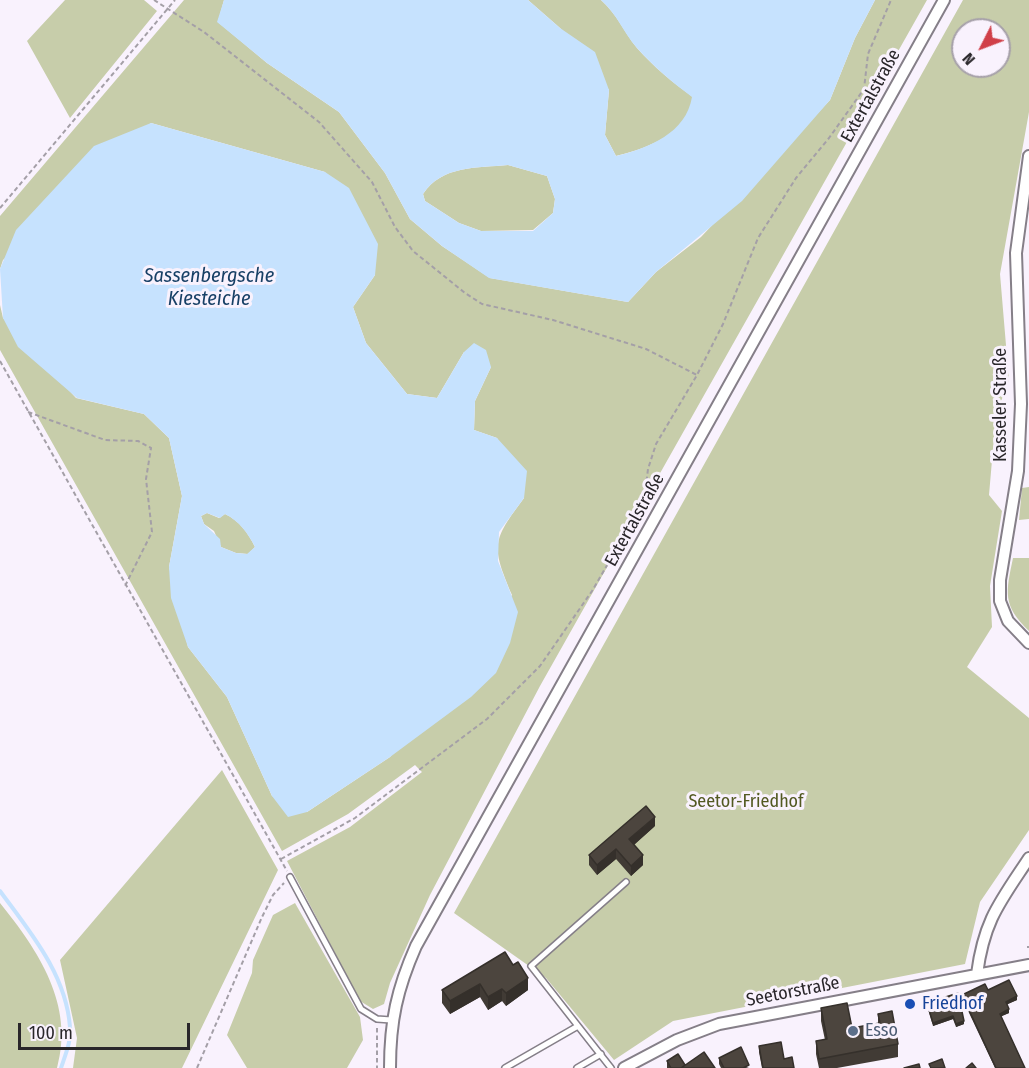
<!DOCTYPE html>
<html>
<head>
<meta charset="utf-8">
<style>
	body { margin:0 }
	#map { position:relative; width:1029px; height:1068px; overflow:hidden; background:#f9f2fd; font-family:"Fira Sans Condensed",sans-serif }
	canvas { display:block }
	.north { position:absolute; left:951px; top:18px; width:60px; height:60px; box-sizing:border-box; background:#f9f2fd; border:2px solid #a6a0a9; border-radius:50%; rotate:228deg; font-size:16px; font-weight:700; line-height:24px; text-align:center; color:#29262a }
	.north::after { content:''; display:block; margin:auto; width:21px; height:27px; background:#d04049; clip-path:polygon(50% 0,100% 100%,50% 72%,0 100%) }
	.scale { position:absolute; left:18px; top:1023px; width:172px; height:27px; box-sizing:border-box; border:3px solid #29262a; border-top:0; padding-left:8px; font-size:18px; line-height:21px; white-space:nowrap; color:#29262a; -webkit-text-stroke:4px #f9f2fd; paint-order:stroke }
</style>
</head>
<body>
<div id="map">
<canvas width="1029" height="1068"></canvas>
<div class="north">N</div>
<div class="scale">100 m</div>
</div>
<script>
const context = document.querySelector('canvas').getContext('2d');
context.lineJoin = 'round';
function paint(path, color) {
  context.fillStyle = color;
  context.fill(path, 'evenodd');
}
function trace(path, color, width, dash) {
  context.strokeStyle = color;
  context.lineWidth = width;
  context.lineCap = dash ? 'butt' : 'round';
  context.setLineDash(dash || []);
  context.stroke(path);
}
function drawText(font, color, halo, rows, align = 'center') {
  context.font = font + ' "Fira Sans Condensed",sans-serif';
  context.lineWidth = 6;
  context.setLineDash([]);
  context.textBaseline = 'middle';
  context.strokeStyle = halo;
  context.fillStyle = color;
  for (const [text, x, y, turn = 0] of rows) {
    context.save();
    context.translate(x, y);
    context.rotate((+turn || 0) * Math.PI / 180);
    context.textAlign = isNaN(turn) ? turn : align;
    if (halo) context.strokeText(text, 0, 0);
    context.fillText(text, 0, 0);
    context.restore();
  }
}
const green = new Path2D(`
	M65,0H144L157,11L70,118L27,41Z
	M184,0H224L218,22L267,63L339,112L385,173L410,219L442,246L490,278L628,302L656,272L701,237L830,100L855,38L875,0H927L540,686L430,895L390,983L384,1004L373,1009L360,1001L287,861L350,827L422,772L415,765L348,814L282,851L0,350V305L3,318L76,398L144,414L169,438L182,496L169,567L188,647L227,697L272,796L307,812L390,757L512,595C491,545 492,541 524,498L497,438L474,430L475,401L491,367L464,352L437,398L407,394L366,343L353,307L375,275L325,172L151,123L3,260L0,269V216Z
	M528,0H601C617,14 624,32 637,48C654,67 672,82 693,97C692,102 691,111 689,115C673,139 641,150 616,156L605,135L609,90L560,28Z
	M963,0H1029V112L1000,274L1009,381L996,414L989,495L1002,511L990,586L992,627L967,667L1029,718V830L980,902L965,964L673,1021L614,1060L546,978L454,913ZM963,30H999V66H963Z
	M508,165L547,176L555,199L553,213L533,230L481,231L459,223L425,201L423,194C442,165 478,168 508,165Z
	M1029,487V519L1019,520L1022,488Z
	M207,513L219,518L225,514C240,521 248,533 255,547L248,554L236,553L221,547L214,531L204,524L201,516Z
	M1013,558H1029V631C1002,605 1006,592 1013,558Z
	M222,770L278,870L182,1068H73L77,1038L60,960Z
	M0,903C38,950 75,1005 57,1068H0Z
	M295,903L360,1017L363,1040L347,1068H247L227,1035L252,973L253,960L273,915Z`);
const water = new Path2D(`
	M224,0H528L560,28L595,52L609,90L605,135L616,156C649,148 686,133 692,97C672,82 654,67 637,48C623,32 617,14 601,0H875L855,38L830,100L742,201L656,272L628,302L489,278L442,246L410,219L385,173L339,112L267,63L217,22ZM508,165L547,176L555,199L553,213L533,231H481L459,223L425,201L423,194C442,165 478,168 508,165Z
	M151,123L325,172L349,188L378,244L375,275L353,307L366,343L407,394L437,398L464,352L474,343L486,350L491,367L475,401L474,430L497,438L527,471L524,498L499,532L498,561L518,612L510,643L496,673L471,697L390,757L307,812L288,817L272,796L227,697L188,647L171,598L169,567L182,496L169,438L144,414L77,398L18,347L3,318L0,269L16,230L94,146ZM207,513L220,518L225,514C239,521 248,533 255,547L247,554L236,553L221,547L220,539L204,524L201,516Z`);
const stream = new Path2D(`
	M0,891C30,932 66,974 70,1027C72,1039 65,1056 61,1068`);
const path = new Path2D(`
	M154,0L204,32L319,122L372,182L395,227L413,251L465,293L482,304L553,320L646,349L697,375
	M0,208L175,0
	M0,361L287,871
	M28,412L105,440L138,441L151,448L146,479L152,532L125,586
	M281,859L355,818L487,719L540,666L592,591L644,502L648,469L656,444L697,375L723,324L758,238L796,178L829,138L864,89L868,54L891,0
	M1027,947H1029
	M377,1028V1068
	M197,1068L262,917L273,895L284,883`);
const lane = new Path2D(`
	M290,877L361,1009L377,1019L391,1020
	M578,1026L531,966L626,882
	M505,1068L578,1026L611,1068
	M577,1068L601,1054`);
const street = new Path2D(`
	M1029,156L1016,253L1021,404L1018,471L1000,580V601L1008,621L1029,643
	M977,974C984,920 1000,902 1029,858
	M390,1068C390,1021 397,989 416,946L944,0
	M624,1068L677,1040L719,1024L1029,965`);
const wall = new Path2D(`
	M655,826L634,845L643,865L631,876L616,859L597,875L589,865V855Z
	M505,952L528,990L506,1006L502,1001L488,1010L480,997L450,1014L442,1003V990Z
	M988,990L1017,1000L1007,1004L1009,1013L1001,1016L1025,1068H995L962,998V995Z
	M958,993L964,1024L956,1027L953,1019L933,1026L927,1006V1003Z
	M821,1008L852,1028L878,1023V1014L898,1044V1057L837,1068H819L816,1054V1041L825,1040L821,1021Z
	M759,1046L784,1059L794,1068H762L759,1052Z
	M719,1058L749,1068H721L719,1064Z
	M667,1061L685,1065L715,1068H667Z`);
const shadedWall = new Path2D(`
	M655,817V826L629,849V839Z
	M616,849V859L597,875V865Z
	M643,855V865L631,876V866Z
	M528,978V990L506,1006V993Z
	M480,984V997L450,1014V1001Z
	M502,989V1001L488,1010V997Z
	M1017,996V1000L1006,1005V1002Z
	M1009,1009V1013L1000,1017V1014Z
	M953,1016V1019L933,1026V1023Z
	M964,1021V1024L956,1027V1024Z`);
const building = new Path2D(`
	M646,806L655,817L629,839L643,855L631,866L616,849L597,865L589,855Z
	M505,952L513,965L518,962L528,978L506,993L502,989L488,997L480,984L450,1001L442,990Z
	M1009,980L1017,996L1006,1002L1009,1009L1000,1014L1025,1068H996L962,995L985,984L988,990Z
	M958,993L964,1021L956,1024L953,1016L933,1023L927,1003Z
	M847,1003L852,1028L880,1023L878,1014L892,1011L898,1044L819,1059L816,1041L827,1039L821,1008Z
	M781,1042L784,1059L792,1057L794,1068H763L759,1046Z
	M741,1047L749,1065L743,1068H724L719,1058Z
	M704,1052L715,1068H681Z
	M678,1054L685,1065L681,1068H671L667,1061Z
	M942,1059L945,1068H931L929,1064Z
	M972,1063L976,1068H966Z
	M919,1064L920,1068H904Z`);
const markers = [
	[910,1004,6,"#1a4fb4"],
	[853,1031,6,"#5c6f8a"]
];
const streetNames = [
	["Extertalstraße",871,96,-61],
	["Kasseler Straße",1001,405,-90],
	["Extertalstraße",635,520,-61],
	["Seetorstraße",793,992,-11]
];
const parkNames = [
	["Seetor-Friedhof",746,802]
];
const transitNames = [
	["Friedhof",922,1004]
];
const serviceNames = [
	["Esso",865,1031]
];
const waterNames = [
	["Sassenbergsche",209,276],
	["Kiesteiche",209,299]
];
paint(green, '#c7cdaa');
paint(water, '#c6e2fe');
trace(stream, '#c6e2fe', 4);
trace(lane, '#857f88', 8);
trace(street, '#857f88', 14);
trace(path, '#a49fa7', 2, [4.5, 3]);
trace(lane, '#fff', 5);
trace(street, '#fff', 10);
paint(wall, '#413b35');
paint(shadedWall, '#35302b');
paint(building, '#4c453e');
trace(building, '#35302b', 1.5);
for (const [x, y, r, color] of markers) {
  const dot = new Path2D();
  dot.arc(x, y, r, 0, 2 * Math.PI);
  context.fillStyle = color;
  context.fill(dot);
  trace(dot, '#f9f2fd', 2);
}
drawText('18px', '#29262a', '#f9f2fd', streetNames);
drawText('18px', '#525921', '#f9f2fd', parkNames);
drawText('18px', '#164399', '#f9f2fd', transitNames, 'left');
drawText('18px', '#4e5e75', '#f9f2fd', serviceNames, 'left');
drawText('italic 20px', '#184066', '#f9f2fd', waterNames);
</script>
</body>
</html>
